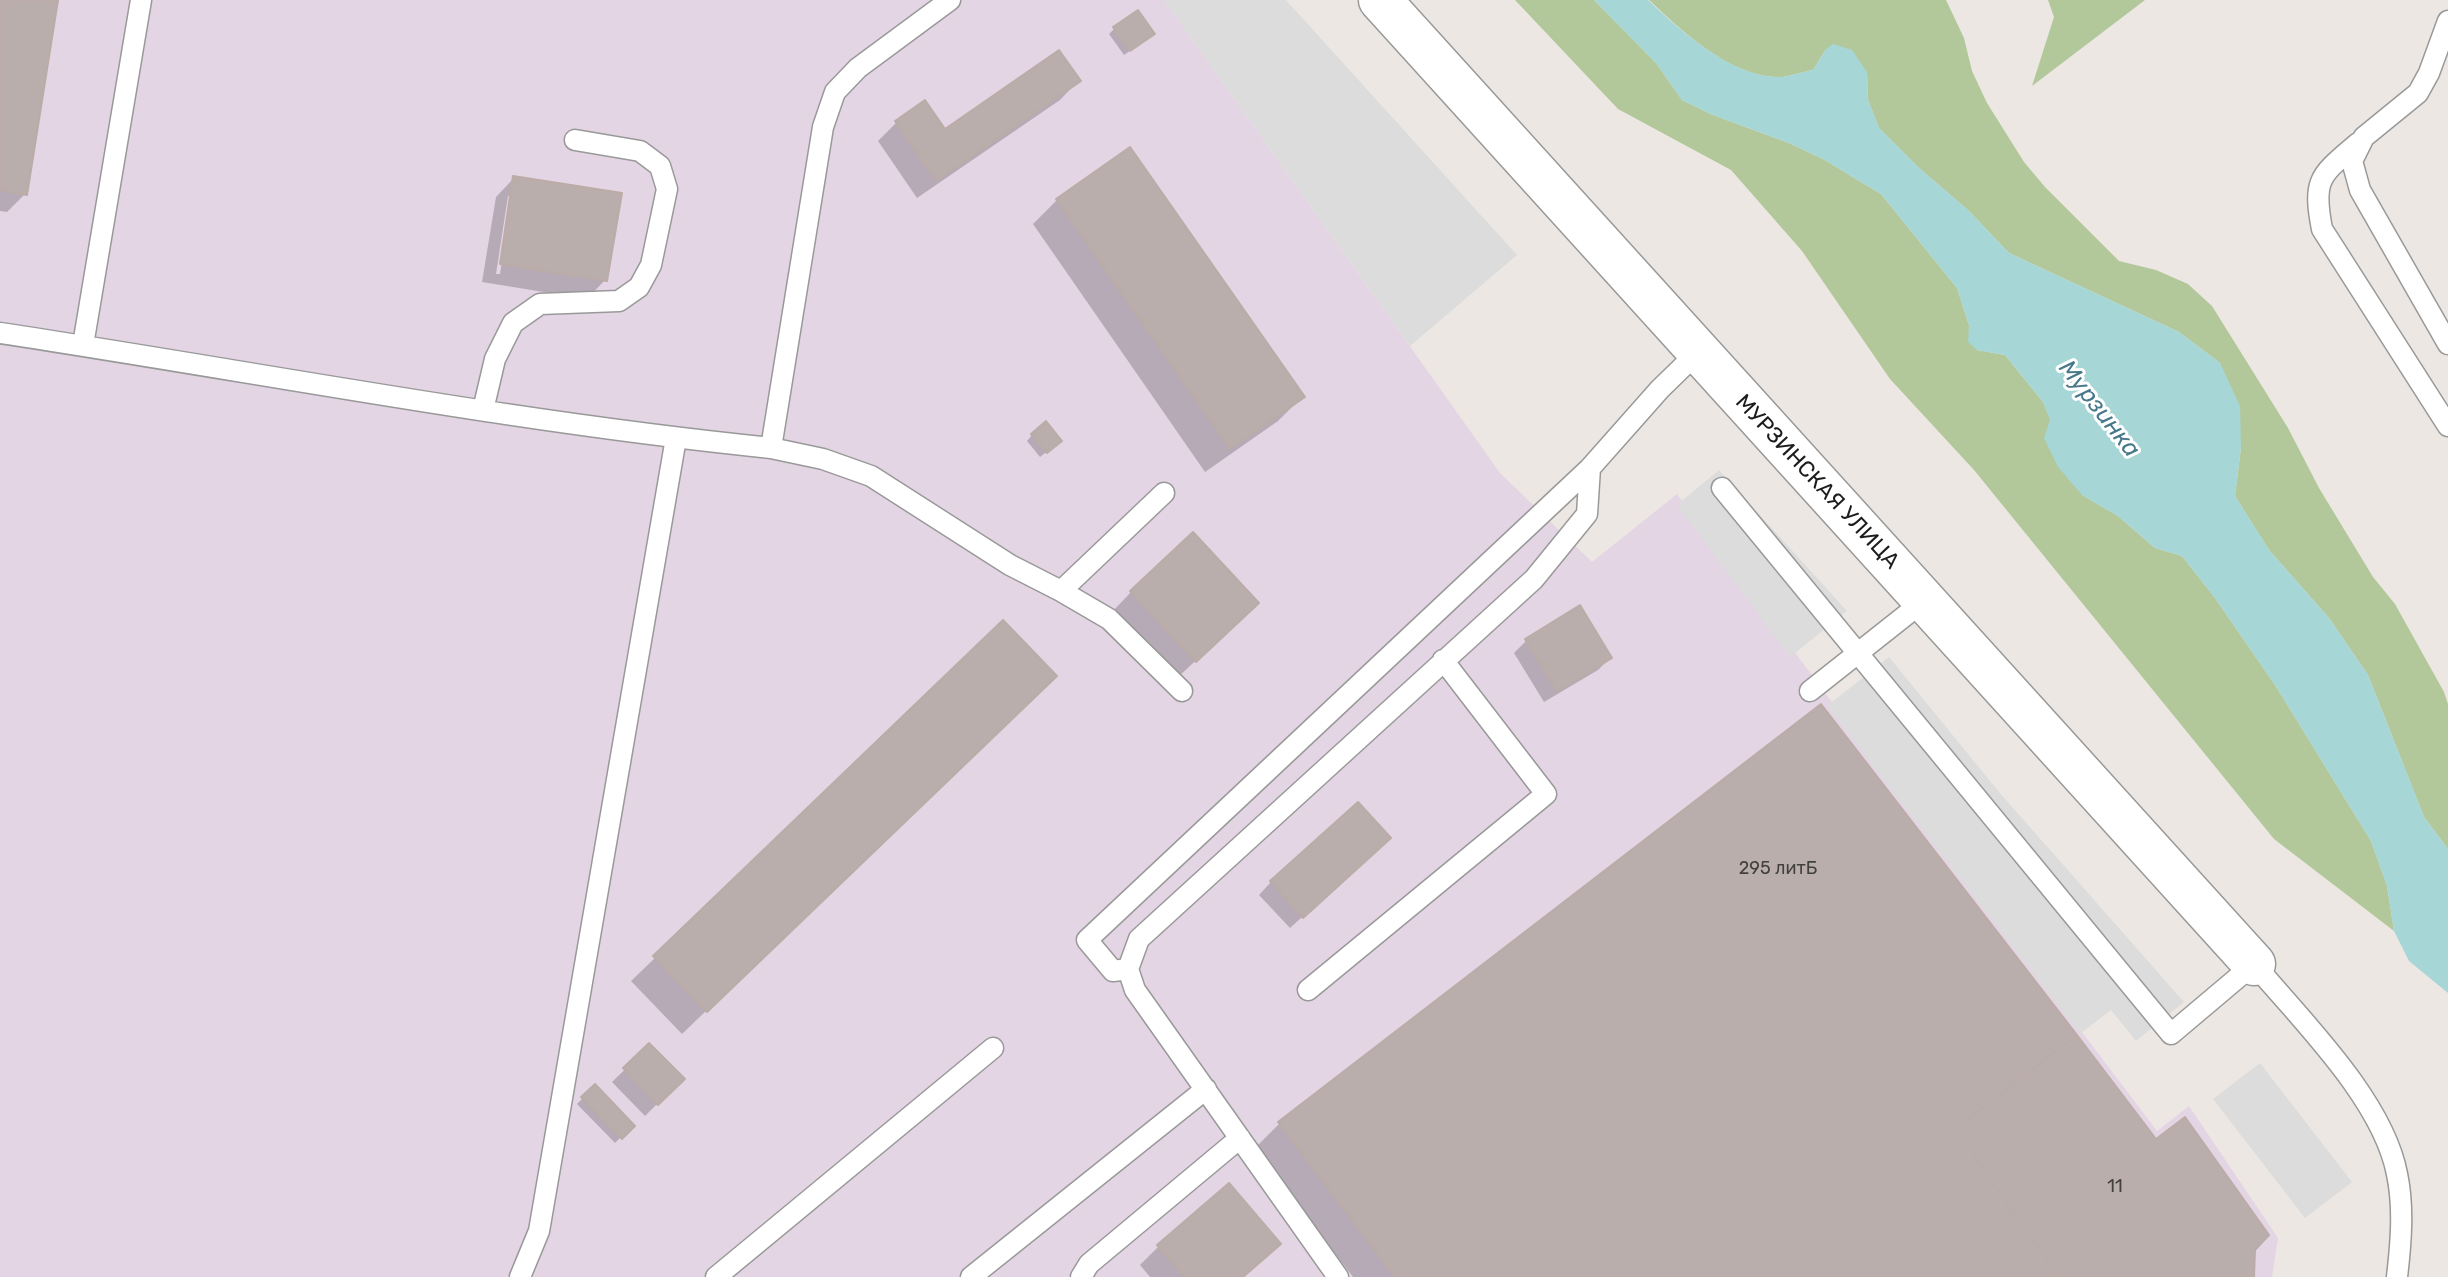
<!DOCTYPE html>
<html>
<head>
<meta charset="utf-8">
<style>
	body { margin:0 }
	canvas { display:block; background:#ece7e2 }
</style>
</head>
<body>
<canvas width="2448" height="1277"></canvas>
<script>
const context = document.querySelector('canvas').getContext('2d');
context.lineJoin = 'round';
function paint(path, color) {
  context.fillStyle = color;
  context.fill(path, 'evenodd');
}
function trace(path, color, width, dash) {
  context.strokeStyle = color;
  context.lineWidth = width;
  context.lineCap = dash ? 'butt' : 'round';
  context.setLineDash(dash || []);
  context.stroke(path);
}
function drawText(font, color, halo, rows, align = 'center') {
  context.font = font + ' Rubik,sans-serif';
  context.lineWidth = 6;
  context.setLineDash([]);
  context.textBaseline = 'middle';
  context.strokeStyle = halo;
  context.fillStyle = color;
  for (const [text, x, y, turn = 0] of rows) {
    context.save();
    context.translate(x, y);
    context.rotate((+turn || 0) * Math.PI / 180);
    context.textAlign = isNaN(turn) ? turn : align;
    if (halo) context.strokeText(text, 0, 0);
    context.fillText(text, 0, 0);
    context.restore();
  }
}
const industrial = new Path2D(`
	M0,0H1164L1500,473L1592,562L1677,494L1829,698L2157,1131L2189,1106L2278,1238L2272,1277H0Z`);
const forest = new Path2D(`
	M1515,0H1594L1656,63L1682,100L1713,115L1789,143L1823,159L1881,194L1957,288L1977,350L2005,355L2043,402L2082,495L2118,516L2155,548L2182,556L2215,598L2277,688L2371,841L2387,886L2394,931L2274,839L1974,470L1890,379L1802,251L1731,170L1618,109Z
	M1649,0H1946L1964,38L1972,71L1987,103L2024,162L2045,187L2119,261L2156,270L2188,284L2212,306L2288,428L2319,488L2373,577L2395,604L2444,692L2448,704V849L2424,817L2368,675L2329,618L2269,550L2235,496L2241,447L2220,363L2179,332L2009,253L1969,211L1919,168L1879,128L1868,100L1867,72L1826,49L1813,70C1801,72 1787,78 1776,77C1728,75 1682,31 1649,0Z
	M2048,0H2145L2032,86L2054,17Z`);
const parking = new Path2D(`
	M1164,0H1286L1517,255L1410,346Z
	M1719,470L1847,611L1790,657L1677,505Z
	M1889,657L1999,792L2184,1002L2136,1041L2111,1010L2080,1034L1827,706Z
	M2260,1063L2352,1182L2305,1218L2213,1099Z`);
const water = new Path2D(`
	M1594,0H1648C1681,31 1729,75 1776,77C1787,78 1801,72 1813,70L1826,49L1833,44L1852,50L1867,72L1868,100L1879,128L1919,168L1969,211L2009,253L2179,332L2220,363L2240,406L2241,447L2235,496L2269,550L2329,618L2368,675L2424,817L2448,849V993L2409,961L2394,931L2387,886L2371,841L2277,688L2215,598L2182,556L2155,548L2118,516L2082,495L2058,467L2044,438L2050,420L2043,402L2005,355L1977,350L1968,342L1969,325L1957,288L1881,194L1823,159L1789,143L1713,115L1682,100L1656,63Z`);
const shadow = new Path2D(`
	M0,0H56L25,194L7,212L0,211Z
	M1115,28L1146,39L1124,55L1109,34Z
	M1078,81L1060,100L917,198L878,141L896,123L925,102L945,131Z
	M514,178L605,280L587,299L482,282L496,197ZM508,196H512L500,274H496Z
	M1057,200L1302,397L1278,421L1205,472L1033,224Z
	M1032,435L1054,446L1040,457L1027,441Z
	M1131,592L1238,621L1176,679L1113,611Z
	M1526,641L1610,658L1598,670L1544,702L1514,653Z
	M1030,700L682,1034L631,981L655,958Z
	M1821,707L2156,1142L2253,1249L2252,1277H1353L1255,1148L1279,1124Z
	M1376,850L1290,928L1259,895L1271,882Z
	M649,1046L682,1079L645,1116L612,1082Z
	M594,1087L632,1126L615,1143L577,1104Z
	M1279,1244L1243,1277H1150L1140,1265L1158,1247Z`);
const building = new Path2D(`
	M0,0H58L27,195L0,190Z
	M1138,10L1155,34L1130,51L1113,27Z
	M1059,50L1081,81L936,181L895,121L925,100L945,129Z
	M1130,147L1305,397L1230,449L1056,199Z
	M513,176L622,193L607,281L500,264Z
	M1046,421L1062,441L1047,453L1031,434Z
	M1193,532L1259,603L1196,662L1130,591Z
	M1580,605L1612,658L1557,692L1525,639Z
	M1003,620L1057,676L707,1012L653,956Z
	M1821,704L2077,1035L1955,1129L2059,1277H1395L1278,1122Z
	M1358,802L1391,838L1303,918L1270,881Z
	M2077,1035L2156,1139L2185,1117L2269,1235L2255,1250L2254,1277H2059L1955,1129Z
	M649,1043L685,1079L658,1105L623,1068Z
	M595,1084L635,1126L622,1139L581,1097Z
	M1229,1183L1281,1244L1243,1277H1184L1157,1245Z`);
const service = new Path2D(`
	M2448,21L2429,73L2418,93L2364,137L2352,161L2360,190L2448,344
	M2358,143C2321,175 2312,178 2322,229L2448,426
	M0,333C257,372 513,422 771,448L823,127L835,92L858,68L950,0
	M83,345L141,0
	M483,410L495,359L513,323L540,304L619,301L639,287L651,265L667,189L660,166L640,151L575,140
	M771,448L823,459L871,476L1010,565L1061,591L1164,493
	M1722,488L2171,1034L2254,964C2302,1021 2383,1100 2397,1174C2404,1207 2401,1243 2397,1277
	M1061,591L1109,619L1182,691
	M1810,691L1925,600
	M1128,969L1113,971L1087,940L1590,468L1660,389L1698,352
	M1308,990L1546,794L1443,660
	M520,1277L539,1231L676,438
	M716,1277L993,1048
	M971,1277L1206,1089
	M1081,1277L1089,1264L1240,1138
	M1338,1277L1135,990L1128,969L1139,939L1534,579L1587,514L1590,468`);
const minor = new Path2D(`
	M1380,0L2254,964`);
const numberNames = [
	["295 литБ",1778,869],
	["11",2115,1187]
];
const streetNames = [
	["МУРЗИНСКАЯ УЛИЦА",1817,482,47]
];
const waterNames = [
	["Мурзинка",2099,409,52]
];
paint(industrial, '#e4d5e5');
paint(forest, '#b2c89b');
paint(parking, '#dcdcdc');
paint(water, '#a6d6d6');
paint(shadow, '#0003');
paint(building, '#b9aeac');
trace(building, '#bcaba6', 2);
trace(service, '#999', 23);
trace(minor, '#999', 45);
trace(service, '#fff', 20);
trace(minor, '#fff', 42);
drawText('18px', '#434040', null, numberNames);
drawText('22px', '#1c1c1c', '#fff', streetNames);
drawText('italic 24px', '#48798b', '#fff', waterNames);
</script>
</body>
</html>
